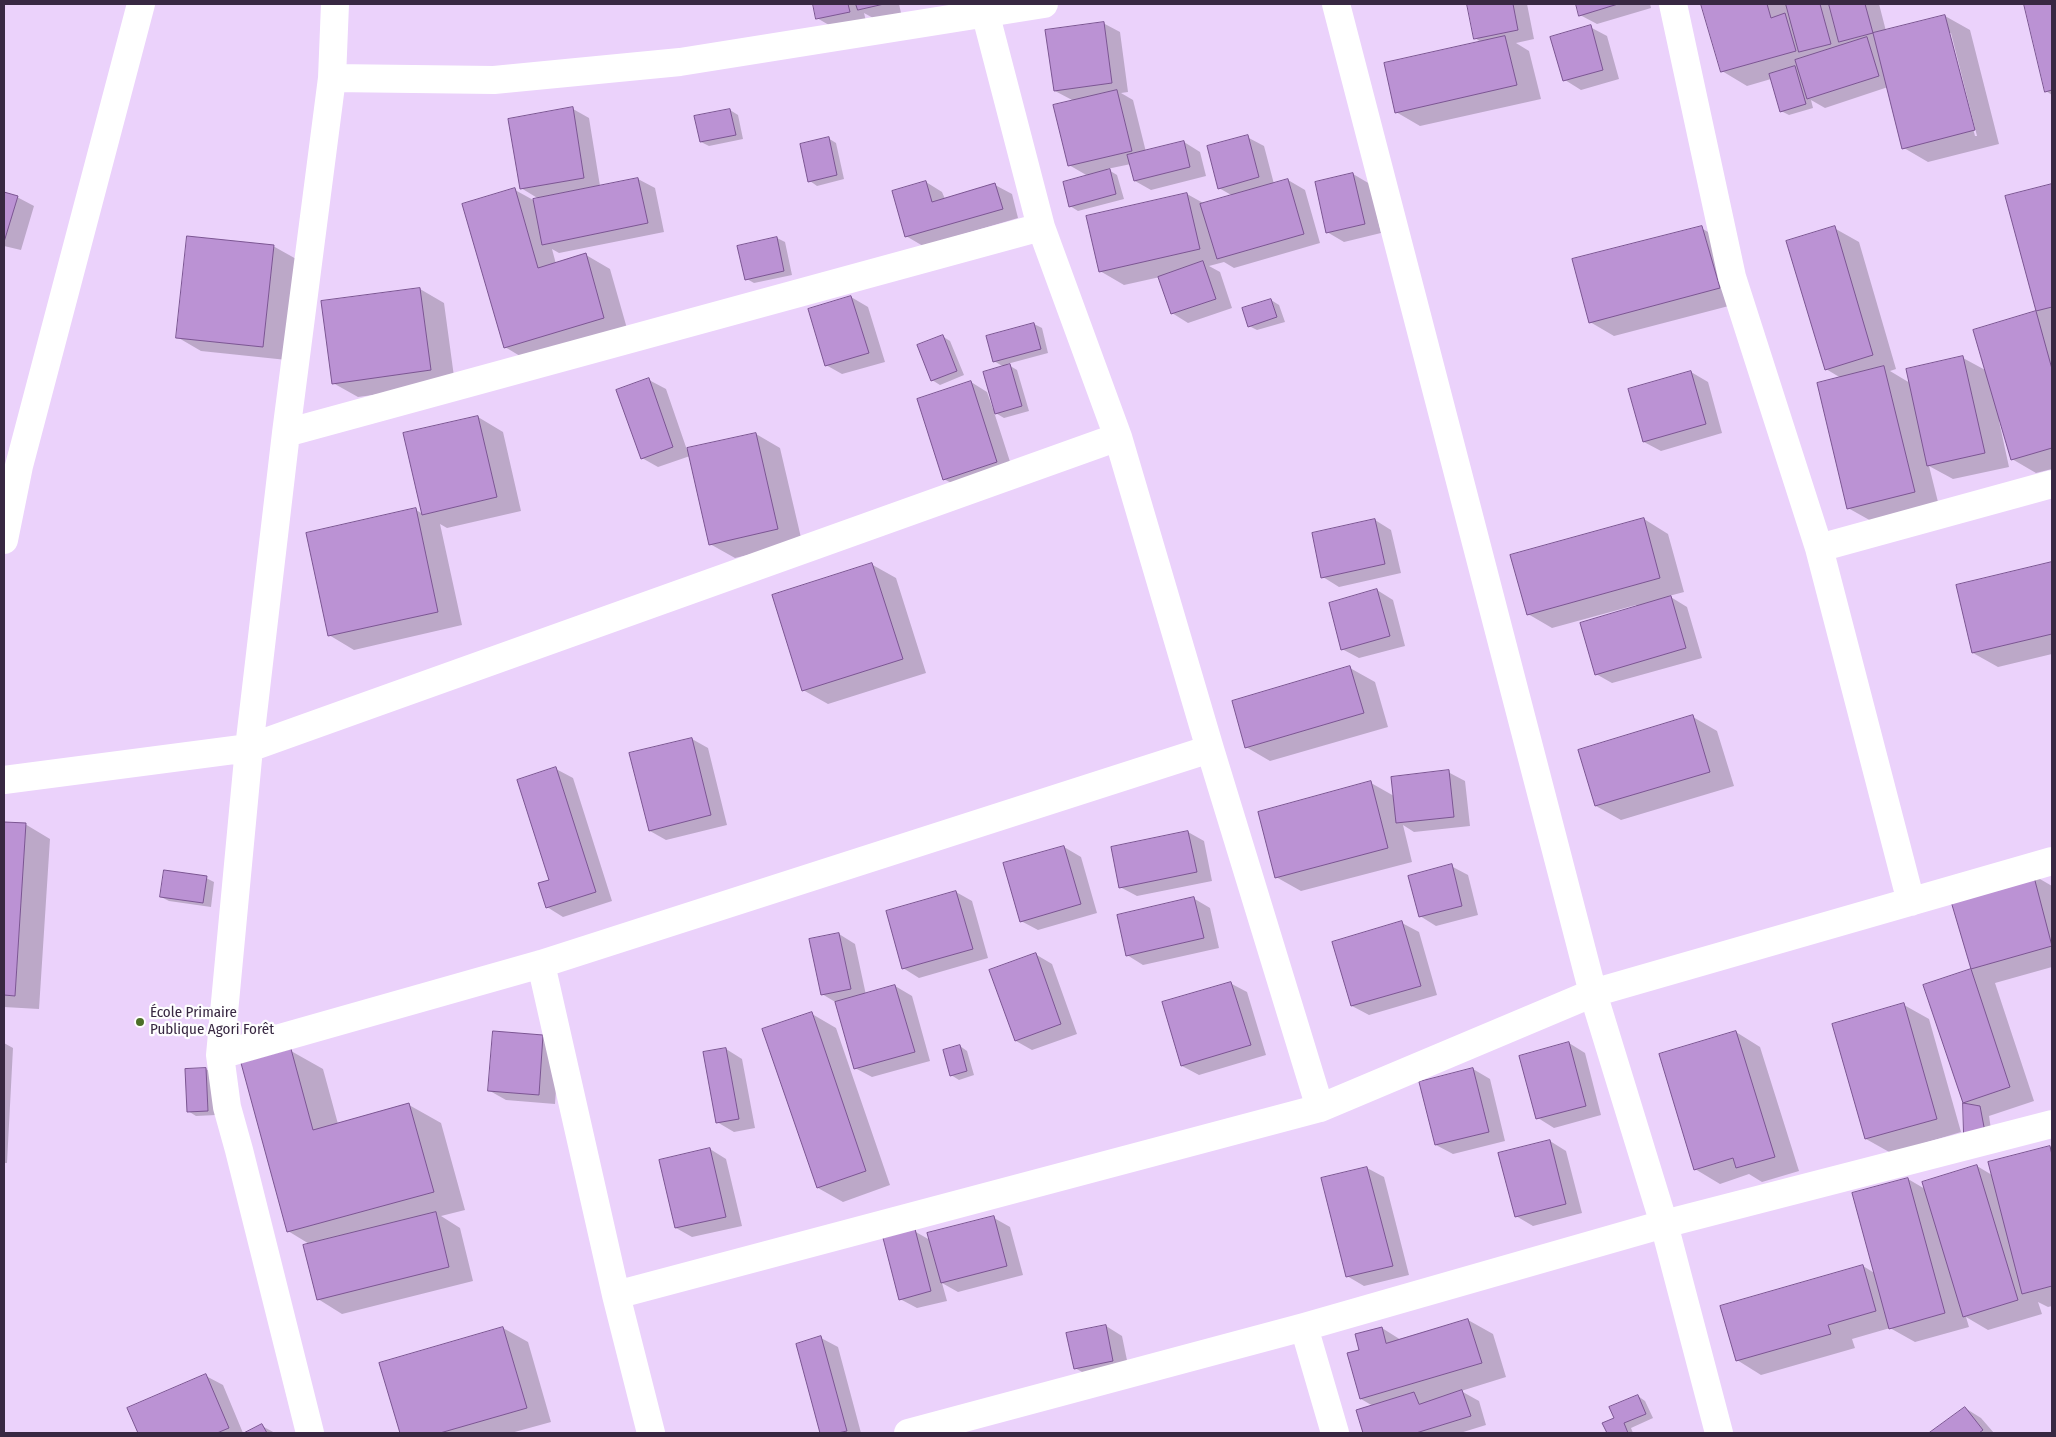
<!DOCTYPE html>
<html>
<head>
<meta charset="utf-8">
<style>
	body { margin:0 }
	#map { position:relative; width:2056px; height:1437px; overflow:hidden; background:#ebd2fb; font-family:"Fira Sans Condensed",sans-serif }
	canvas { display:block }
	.frame { position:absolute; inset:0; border:5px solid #382842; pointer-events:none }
</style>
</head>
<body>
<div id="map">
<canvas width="2056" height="1437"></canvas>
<div class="frame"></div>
</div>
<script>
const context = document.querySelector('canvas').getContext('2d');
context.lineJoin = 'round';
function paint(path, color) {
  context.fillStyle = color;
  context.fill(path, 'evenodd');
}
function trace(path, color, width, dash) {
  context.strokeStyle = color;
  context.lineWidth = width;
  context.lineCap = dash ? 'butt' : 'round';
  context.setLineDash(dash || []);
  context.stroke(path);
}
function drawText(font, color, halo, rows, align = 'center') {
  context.font = font + ' "Fira Sans Condensed",sans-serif';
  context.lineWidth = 4.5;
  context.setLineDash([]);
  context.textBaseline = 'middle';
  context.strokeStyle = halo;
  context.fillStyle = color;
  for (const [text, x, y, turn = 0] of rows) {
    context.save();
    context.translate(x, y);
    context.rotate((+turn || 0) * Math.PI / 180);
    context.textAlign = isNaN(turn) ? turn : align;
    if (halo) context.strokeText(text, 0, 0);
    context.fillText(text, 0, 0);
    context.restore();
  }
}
const shadow = new Path2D(`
	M814,4H899L901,13L875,19L864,13L866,21L834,28L817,18Z
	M1468,4H1527L1534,39L1516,43L1529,51L1541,99L1420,126L1396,112L1481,42L1475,38Z
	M1577,4H1650L1651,8L1597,24L1580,15Z
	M1703,4H1879L1886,31L1945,16L1970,30L1999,144L1928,162L1904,148L1888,87L1825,108L1811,100L1813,108L1789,115L1781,111L1771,79L1747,86L1722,71ZM1949,33H1951L1977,136H1975Z
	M2025,4H2052V95L2046,91Z
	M1103,23L1120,32L1128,92L1121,93L1133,100L1146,152L1184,142L1200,152L1206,176L1151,190L1135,181L1131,164L1107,169L1117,175L1124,199L1078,211L1070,206L1088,176L1069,165L1074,101L1055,91Z
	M1590,27L1607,36L1619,79L1581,90L1565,80Z
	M573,109L589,118L600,186L638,179L655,188L664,232L559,253L552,249L556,264L586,255L610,269L628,332L530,362L505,347L515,190L535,201L539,199L521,188Z
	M730,110L738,115L743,139L709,146L701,142Z
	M1247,137L1264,146L1274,184L1288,180L1305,190L1320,243L1234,268L1224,262L1209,266L1220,272L1232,308L1188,323L1172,313L1160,277L1124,285L1100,271L1187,194L1205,204L1233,196L1219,188Z
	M828,138L836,143L844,179L817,186L810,181Z
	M1353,174L1370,184L1381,233L1344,242L1327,232Z
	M926,182L942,192L945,199L995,185L1012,194L1018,218L923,246L906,236Z
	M2052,185V469L2036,473L2012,459L2001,421H1999L2009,467L1953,479L1929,466L1939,506L1873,522L1848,508L1841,378L1826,369L1834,228L1859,242L1896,369L1890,371L1910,383L1963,358L1987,371L1975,331L2037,312L2007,197Z
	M4,193L17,197L34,206L21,250L4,246Z
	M1701,228L1726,242L1744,302L1614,336L1590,322Z
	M777,238L785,242L792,275L754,283L747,279Z
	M273,246L298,260L287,360L201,351L177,337Z
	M420,289L444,303L455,384L358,397L333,383Z
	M851,297L868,307L885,362L842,374L826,365Z
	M1271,300L1279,305L1285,322L1257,330L1249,326Z
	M1034,324L1042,328L1048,353L1007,364L1017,370L1029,411L1004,418L994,412L1013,471L960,488L944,479L971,382L987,392L993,409H995L1004,367L994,361Z
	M942,336L950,341L964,375L940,385L932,380Z
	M1691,372L1708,382L1722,433L1661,451L1644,442Z
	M649,380L666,389L687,450L756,434L780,448L802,542L735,558L710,544L690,456L658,467L642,458Z
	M478,417L503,432L521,511L447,528L440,524L462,625L354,650L329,635L416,510L423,514Z
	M1644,519L1668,534L1684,592L1669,596L1687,607L1702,658L1612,683L1596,674L1637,608L1636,605L1552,628L1528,614Z
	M1375,520L1391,530L1401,573L1339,587L1323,577Z
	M2052,563V654L1998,667L1973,653L1958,586Z
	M871,564L896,578L926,673L828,704L803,690Z
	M1377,590L1393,600L1405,646L1359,658L1342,649Z
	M1350,668L1375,682L1388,727L1270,761L1246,747Z
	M1693,717L1717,731L1734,786L1621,820L1596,806Z
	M692,739L708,748L727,825L666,840L650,831Z
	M556,769L573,778L612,901L563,917L547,907L551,880Z
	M1448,772L1465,781L1470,826L1414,832L1403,825L1412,862L1301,891L1276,877L1371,783L1394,796Z
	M4,823L25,824L50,839L39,1009L4,1007Z
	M1188,832L1204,841L1212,881L1137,896L1120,887Z
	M1064,847L1081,857L1097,913L1038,930L1021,921Z
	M1451,866L1468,875L1478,915L1436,926L1420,916Z
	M2033,875L2052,886V967L1995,983L2034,1101L1989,1116L1992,1136L1965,1134L1964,1102L1925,986L1972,970L1951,898Z
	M206,878L214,882L211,907L169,901L161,897Z
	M956,892L972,901L988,958L919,978L903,968Z
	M1193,898L1210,908L1219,948L1143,965L1127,955Z
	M1402,923L1419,932L1437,995L1369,1015L1352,1006Z
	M839,934L855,944L866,995L895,986L912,996L930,1061L872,1077L855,1068L837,1003L822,994Z
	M1035,954L1052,964L1077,1034L1032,1050L1016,1041Z
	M1230,983L1247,992L1266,1055L1199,1075L1182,1066L1164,1003Z
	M1904,1005L1929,1019L1961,1132L1891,1153L1866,1139L1834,1025Z
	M812,1014L836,1028L890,1185L843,1202L818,1188Z
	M1736,1032L1760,1047L1799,1171L1762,1182L1749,1174L1720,1184L1695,1169Z
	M543,1036L559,1046L555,1104L506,1100L490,1091Z
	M4,1043L13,1048L7,1163H4Z
	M1569,1043L1585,1053L1601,1115L1554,1128L1538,1118Z
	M960,1046L967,1051L974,1075L959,1080L951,1075Z
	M726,1049L742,1059L755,1128L734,1132L717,1122Z
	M291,1051L323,1069L338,1124L409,1105L441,1123L465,1210L441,1216L460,1228L473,1281L342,1314L318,1299L311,1245L288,1231Z
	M206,1069L214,1074L216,1115L196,1116L188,1111Z
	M1473,1069L1490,1079L1505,1141L1453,1154L1436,1145Z
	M1550,1141L1566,1151L1582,1213L1533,1226L1516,1216Z
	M2050,1147L2052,1148V1306L2048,1307L2038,1302L2042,1314L1988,1330L1966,1317L1969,1327L1915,1342L1890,1328L1852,1339L1855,1348L1761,1375L1737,1360L1863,1266L1876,1274L1908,1179L1925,1189L1977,1166L1992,1175Z
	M710,1149L726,1159L742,1226L692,1237L676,1228Z
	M1367,1168L1384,1177L1409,1275L1364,1286L1347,1276L1322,1179Z
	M994,1218L1010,1227L1023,1275L958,1292L942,1283L947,1301L917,1308L900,1299L914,1231L930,1240Z
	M1468,1320L1493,1334L1506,1377L1461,1391L1479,1401L1486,1425L1460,1433H1365L1357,1411L1373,1406L1361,1399L1360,1351L1382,1328L1401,1340Z
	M1106,1326L1122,1336L1129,1370L1091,1377L1075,1368Z
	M503,1328L528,1342L551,1422L511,1433H401L381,1364Z
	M821,1338L838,1347L861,1433H822L798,1345Z
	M206,1376L223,1385L243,1433H139L129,1409Z
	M1638,1396L1645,1401L1653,1418L1631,1428L1633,1433H1608L1604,1423L1616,1419Z
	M1965,1408L1981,1418L1994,1433H1931Z
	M262,1426L275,1433H247Z`);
const building = new Path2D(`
	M813,4H848L850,12L816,19Z
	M856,4H884L858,10Z
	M1467,4H1513L1518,30L1474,39Z
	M1576,4H1618L1579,16Z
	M1701,4H1767L1771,18L1785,13L1796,51L1721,72Z
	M1786,4H1820L1831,44L1799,52Z
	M1829,4H1865L1873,33L1839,42Z
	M2024,4H2052V90L2045,92Z
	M1945,15L1975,130L1902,149L1873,33Z
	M1104,22L1112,83L1054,91L1045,30Z
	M1591,25L1603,70L1563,81L1550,37Z
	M1505,36L1517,85L1395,113L1384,63Z
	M1867,37L1879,76L1807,99L1795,60Z
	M1795,66L1806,104L1780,112L1769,74Z
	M1117,90L1132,151L1068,166L1053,105Z
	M573,107L584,178L520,189L508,119Z
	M730,109L736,135L700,142L694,116Z
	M1248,135L1259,177L1218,189L1207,146Z
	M829,137L837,175L808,182L800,144Z
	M1184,141L1190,167L1134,181L1127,155Z
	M1110,169L1116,194L1069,207L1063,182Z
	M1353,173L1365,224L1326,233L1315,182Z
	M638,178L648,223L542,245L533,199Z
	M1288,179L1304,234L1217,259L1200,204Z
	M926,181L932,202L995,183L1003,209L905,237L892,191Z
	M2052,184V307L2036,311L2005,196Z
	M515,188L538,268L586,253L604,318L504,348L462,204Z
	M4,192L18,196L4,242Z
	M1187,193L1200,249L1099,272L1086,216Z
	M1702,226L1720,288L1589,323L1572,259Z
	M1835,226L1873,355L1825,370L1786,241Z
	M187,236L274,245L263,347L176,338Z
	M777,237L784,271L745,280L737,246Z
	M1203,261L1216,299L1171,314L1158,277Z
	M420,288L431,370L332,384L321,301Z
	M851,296L869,353L825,366L808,309Z
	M1271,299L1277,317L1248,327L1242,308Z
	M2036,311L2052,369V448L2011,460L1973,330Z
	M1034,323L1041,349L993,362L986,336Z
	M943,335L957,371L931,381L917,345Z
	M1963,356L1985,453L1927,466L1906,369Z
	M1010,364L1022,406L995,414L983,372Z
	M1884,366L1915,492L1847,509L1817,383Z
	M1691,371L1706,424L1643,442L1628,389Z
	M649,378L673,447L641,459L616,390Z
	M971,381L997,462L943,480L917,399Z
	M478,416L497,497L422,515L403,433Z
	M756,433L778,529L709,545L687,448Z
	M416,508L438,612L328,636L306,533Z
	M1644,518L1660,578L1527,615L1510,555Z
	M1375,519L1385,564L1321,578L1312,533Z
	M2052,562V634L1972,653L1956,585Z
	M872,563L903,659L802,691L772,595Z
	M1377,589L1390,636L1341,650L1329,603Z
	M1671,596L1686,648L1595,675L1580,623Z
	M1350,666L1364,713L1245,748L1232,701Z
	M1693,715L1710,772L1595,806L1578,750Z
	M692,738L711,815L649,831L629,753Z
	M556,767L596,892L546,908L538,883L549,880L517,780Z
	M1449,770L1454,817L1396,823L1391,777Z
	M1371,781L1388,848L1275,878L1258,812Z
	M4,822L26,823L15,996L4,995Z
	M1188,831L1197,872L1119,888L1111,847Z
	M1064,846L1081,904L1020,922L1003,863Z
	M1452,864L1462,906L1419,917L1408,876Z
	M164,870L207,876L203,903L160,897Z
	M2033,873L2052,946L1971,969L1950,898Z
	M956,891L973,949L902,969L886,911Z
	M1194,897L1204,938L1126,956L1117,915Z
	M1402,921L1421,986L1351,1006L1332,942Z
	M839,933L851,989L821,995L809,939Z
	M1036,953L1061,1024L1015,1041L989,970Z
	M1971,969L2010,1087L1963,1103L1923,985Z
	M1231,982L1251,1045L1181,1066L1162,1002Z
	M895,985L915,1052L854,1069L835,1002Z
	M1904,1003L1937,1119L1865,1139L1832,1024Z
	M812,1012L866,1171L817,1188L762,1029Z
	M493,1031L543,1035L539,1095L488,1091Z
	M1736,1031L1775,1157L1736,1168L1733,1158L1694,1170L1659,1054Z
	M1569,1042L1586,1106L1536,1119L1519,1056Z
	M960,1045L967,1071L950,1076L943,1050Z
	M726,1048L739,1119L716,1123L703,1052Z
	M291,1049L313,1130L409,1103L434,1192L287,1232L241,1063Z
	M206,1068L208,1111L187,1112L185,1069Z
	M1473,1068L1489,1132L1435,1145L1419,1082Z
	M1963,1103L1980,1106L1985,1132L1964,1135Z
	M1550,1140L1566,1204L1515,1217L1498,1153Z
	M2050,1146L2052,1155V1286L2022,1294L1988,1162Z
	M710,1148L726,1217L675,1228L659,1160Z
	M1977,1165L2018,1300L1963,1317L1922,1182Z
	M1367,1167L1393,1266L1346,1277L1321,1178Z
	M1908,1178L1945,1313L1889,1329L1852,1193Z
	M436,1212L449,1267L317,1300L303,1245Z
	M994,1216L1007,1266L941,1283L927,1233Z
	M915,1229L931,1291L899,1300L883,1238Z
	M1863,1265L1876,1311L1828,1325L1831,1334L1736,1361L1720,1306Z
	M1468,1319L1482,1363L1360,1399L1347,1353L1359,1350L1355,1334L1382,1327L1386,1343Z
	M1106,1325L1113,1361L1074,1369L1066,1333Z
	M503,1327L527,1408L440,1433H400L379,1363Z
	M821,1336L847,1431L838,1433H820L796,1344Z
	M206,1374L229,1428L217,1433H138L127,1408Z
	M1462,1390L1471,1416L1416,1433H1363L1356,1410L1414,1392L1419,1404Z
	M1638,1395L1646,1414L1624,1423L1628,1433H1607L1602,1423L1614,1418L1609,1407Z
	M1965,1407L1983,1430L1979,1433H1929Z
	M262,1424L267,1433H244Z`);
const street = new Path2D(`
	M1336,4L1593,993L1664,1224L1719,1433
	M1673,4L1732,277L1819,548L1911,902
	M985,12L1041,227L1118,437L1210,749L1320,1108
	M332,78L494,80L680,62L1044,4
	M286,433L1041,227
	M4,540L19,466L141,4
	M1819,548L2052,484
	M4,780L249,748L1118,437
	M541,964L616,1295L651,1433
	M220,1055L541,964L1210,749
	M616,1295L1320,1108L1593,993L2052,861
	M1304,1327L1335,1433
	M310,1433L239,1150L227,1107L220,1055L249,748L286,433L332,78L335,4
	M908,1433L1304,1327L1664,1224L2052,1124`);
const markers = [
	[140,1022,5,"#4b6f28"]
];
const poiNames = [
	["École Primaire",150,1013],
	["Publique Agori Forêt",150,1030]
];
paint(shadow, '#0003');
paint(building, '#bb92d4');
trace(building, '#7b5592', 1);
trace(street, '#fff', 28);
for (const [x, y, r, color] of markers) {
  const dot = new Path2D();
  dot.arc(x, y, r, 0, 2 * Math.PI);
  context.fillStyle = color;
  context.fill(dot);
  trace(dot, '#fefefe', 2);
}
drawText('15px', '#382842', '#fefefe', poiNames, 'left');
</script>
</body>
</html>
